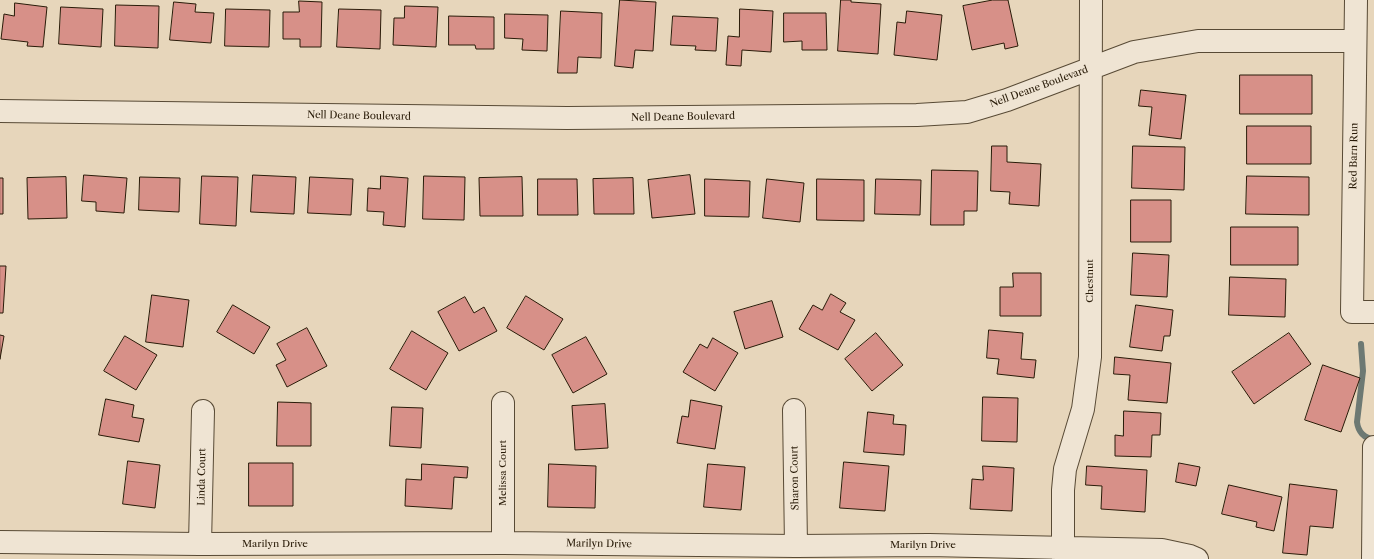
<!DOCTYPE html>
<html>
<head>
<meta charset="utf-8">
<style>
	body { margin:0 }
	canvas { display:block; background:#e7d6bb }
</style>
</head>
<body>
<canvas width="1374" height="559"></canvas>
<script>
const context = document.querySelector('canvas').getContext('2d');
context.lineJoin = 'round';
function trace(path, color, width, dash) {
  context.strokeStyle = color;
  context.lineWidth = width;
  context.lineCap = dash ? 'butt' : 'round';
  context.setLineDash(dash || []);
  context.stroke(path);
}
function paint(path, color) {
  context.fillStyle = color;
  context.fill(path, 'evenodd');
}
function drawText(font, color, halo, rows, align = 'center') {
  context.font = font + ' "Libre Caslon Text",serif';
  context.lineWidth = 3;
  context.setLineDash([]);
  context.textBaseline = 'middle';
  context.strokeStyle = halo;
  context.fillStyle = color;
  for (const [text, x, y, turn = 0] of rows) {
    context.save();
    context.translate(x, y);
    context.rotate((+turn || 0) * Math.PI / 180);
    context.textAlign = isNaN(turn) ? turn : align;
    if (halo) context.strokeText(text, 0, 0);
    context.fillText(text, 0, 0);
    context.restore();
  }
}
const stream = new Path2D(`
	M1361,344L1363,371L1357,422C1358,431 1364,439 1374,439`);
const building = new Path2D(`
	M620,0L656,2L653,51L635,50L633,68L615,66Z
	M841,0H851V2L881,4L878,54L838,51Z
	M993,0H1008L1018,46L1005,49L1004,43L972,50L963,6Z
	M299,1L322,2L321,47H300V39H283V12H299Z
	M174,2L196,4L195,12L214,13L211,43L170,40Z
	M15,3L47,7L43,47L27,46L28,42L1,39L4,14L14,16Z
	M116,5L159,6L158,48L115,46Z
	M405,6L438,7L436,47L393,45L394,18H404Z
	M61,7L103,9L101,47L59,44Z
	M226,9L270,10L269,47L225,46Z
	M339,9L381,10L380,49L337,47Z
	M740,9L773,11L771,52L742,50L741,66L726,65L728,36L739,37Z
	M561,11L602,13L601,58L578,57L577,73H558Z
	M907,11L942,15L937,60L894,55L897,22L905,23Z
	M784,13H826L827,50H802V41L784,42Z
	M505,14L548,15L547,51L522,50L523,39L505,38Z
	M449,16L494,17V49H476L475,45H449Z
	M673,16L718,18L716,51L695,50L696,46L671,45Z
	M1240,75H1312V114H1240Z
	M1141,90L1186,95L1181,139L1149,135L1152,107L1139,106Z
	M1247,126H1311V164H1247Z
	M992,146H1007V162L1041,164L1039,206L1009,204L1010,192L991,191Z
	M1133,146L1185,147L1184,190L1132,188Z
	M932,170L978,171L977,211H964V225H931Z
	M84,175L127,178L124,213L96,211V202L82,201Z
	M253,175L296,177L294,214L251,212Z
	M690,175L695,214L652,218L648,180Z
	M202,176L238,177L236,226L200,224Z
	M381,176L408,178L405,227L383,225L384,212L367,211L368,188L380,189Z
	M424,176L465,177L464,220L423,219Z
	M1247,176L1309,177V215L1246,214Z
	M66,177L67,218L28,219L27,178Z
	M140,177L180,178L179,212L139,210Z
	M310,177L353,179L351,215L308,213Z
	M522,177L523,216H480L479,178Z
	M0,178H3V214H0Z
	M633,178L634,214H594L593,179Z
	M538,179H577L578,215H538Z
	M705,179L750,181L749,217L705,216Z
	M767,179L804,183L800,222L763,218Z
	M817,179L864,180V221L817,220Z
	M876,179L921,180L920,215L875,214Z
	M1131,200H1171V242H1131Z
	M1231,227H1298V265H1231Z
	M1133,253L1169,255L1167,297L1131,295Z
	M0,266H6L3,313H0Z
	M1013,273H1041V316H1000V287H1013Z
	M1230,277L1286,279L1285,317L1229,315Z
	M831,294L846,303L840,312L855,320L838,350L799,329L813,305L822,310Z
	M152,295L189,300L183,347L146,342Z
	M526,296L563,319L544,350L507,328Z
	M465,297L474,313L484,307L497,331L459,351L438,312Z
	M772,301L783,337L745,349L734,312Z
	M233,305L270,327L254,354L217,332Z
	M1136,305L1173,310L1170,336H1164L1162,351L1130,347Z
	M307,328L327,366L287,387L276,365L286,360L277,344Z
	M989,330L1023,333L1021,359L1036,360L1034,378L997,374L999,359L987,358Z
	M412,331L448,353L426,390L390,369Z
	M876,333L903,365L872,391L845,359Z
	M1289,333L1311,364L1254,404L1232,372Z
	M0,335L4,336L0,359Z
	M125,336L157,355L136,390L104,371Z
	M586,337L607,374L573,393L552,355Z
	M713,338L738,353L715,391L683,372L700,344L707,348Z
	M1115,357L1171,363L1167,403L1128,400L1130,375L1114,374Z
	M1323,365L1360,378L1341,432L1305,420Z
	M983,397L1018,398L1017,442L982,441Z
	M106,399L134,405L132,417L144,419L139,442L99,435Z
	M691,400L722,406L715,449L677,443L682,416L688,417Z
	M278,402L311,403V446H277Z
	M605,404L608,448L575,450L572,406Z
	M392,407L423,408L421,448L390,446Z
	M1124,411L1161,413L1160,435H1152L1151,457L1115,456V435L1123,436Z
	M868,412L894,415L893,424L906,425L904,455L864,452Z
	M128,461L160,465L155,508L123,504Z
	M844,462L889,466L885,511L840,508Z
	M249,463H293V506H249Z
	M1179,463L1200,467L1196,486L1176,482Z
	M422,464L468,467L467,478L454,477L452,509L405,506L406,479L421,480Z
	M549,464L596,466L595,508L548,507Z
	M708,464L745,467L741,510L704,507Z
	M983,466L1014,468L1012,511L970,509L972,479L983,480Z
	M1087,466L1147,470L1145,512L1101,509L1102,486L1086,485Z
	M1290,484L1337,490L1333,528L1310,526L1307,555L1283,553Z
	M1229,485L1282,497L1274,531L1256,527L1257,522L1222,514Z`);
const minor = new Path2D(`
	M1356,0L1352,312H1374
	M0,111L567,118L917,115L967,112L1007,100L1134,52L1198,41H1355
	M794,410L796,546
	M0,542L200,544L503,543L796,546L929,545L1162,550L1190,556L1197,559
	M503,543V403
	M200,544L203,411
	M1063,559V490L1065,469L1083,409L1090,357L1091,0
	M1373,559L1374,447`);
const streetNames = [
	["Nell Deane Boulevard",1039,87,-20],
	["Nell Deane Boulevard",359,116,1],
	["Nell Deane Boulevard",683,117,-1],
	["Red Barn Run",1354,156,-89],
	["Chestnut",1090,281,-90],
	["Melissa Court",503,473,-90],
	["Linda Court",202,477,-89],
	["Sharon Court",795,478,-91],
	["Marilyn Drive",275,544],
	["Marilyn Drive",599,544,1],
	["Marilyn Drive",923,545]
];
trace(stream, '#6d7973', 6);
paint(building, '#d79088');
trace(building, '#291b08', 1);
trace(minor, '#584a35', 24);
trace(minor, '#efe4d3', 22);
drawText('10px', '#291b08', '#efe4d3', streetNames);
</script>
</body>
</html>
